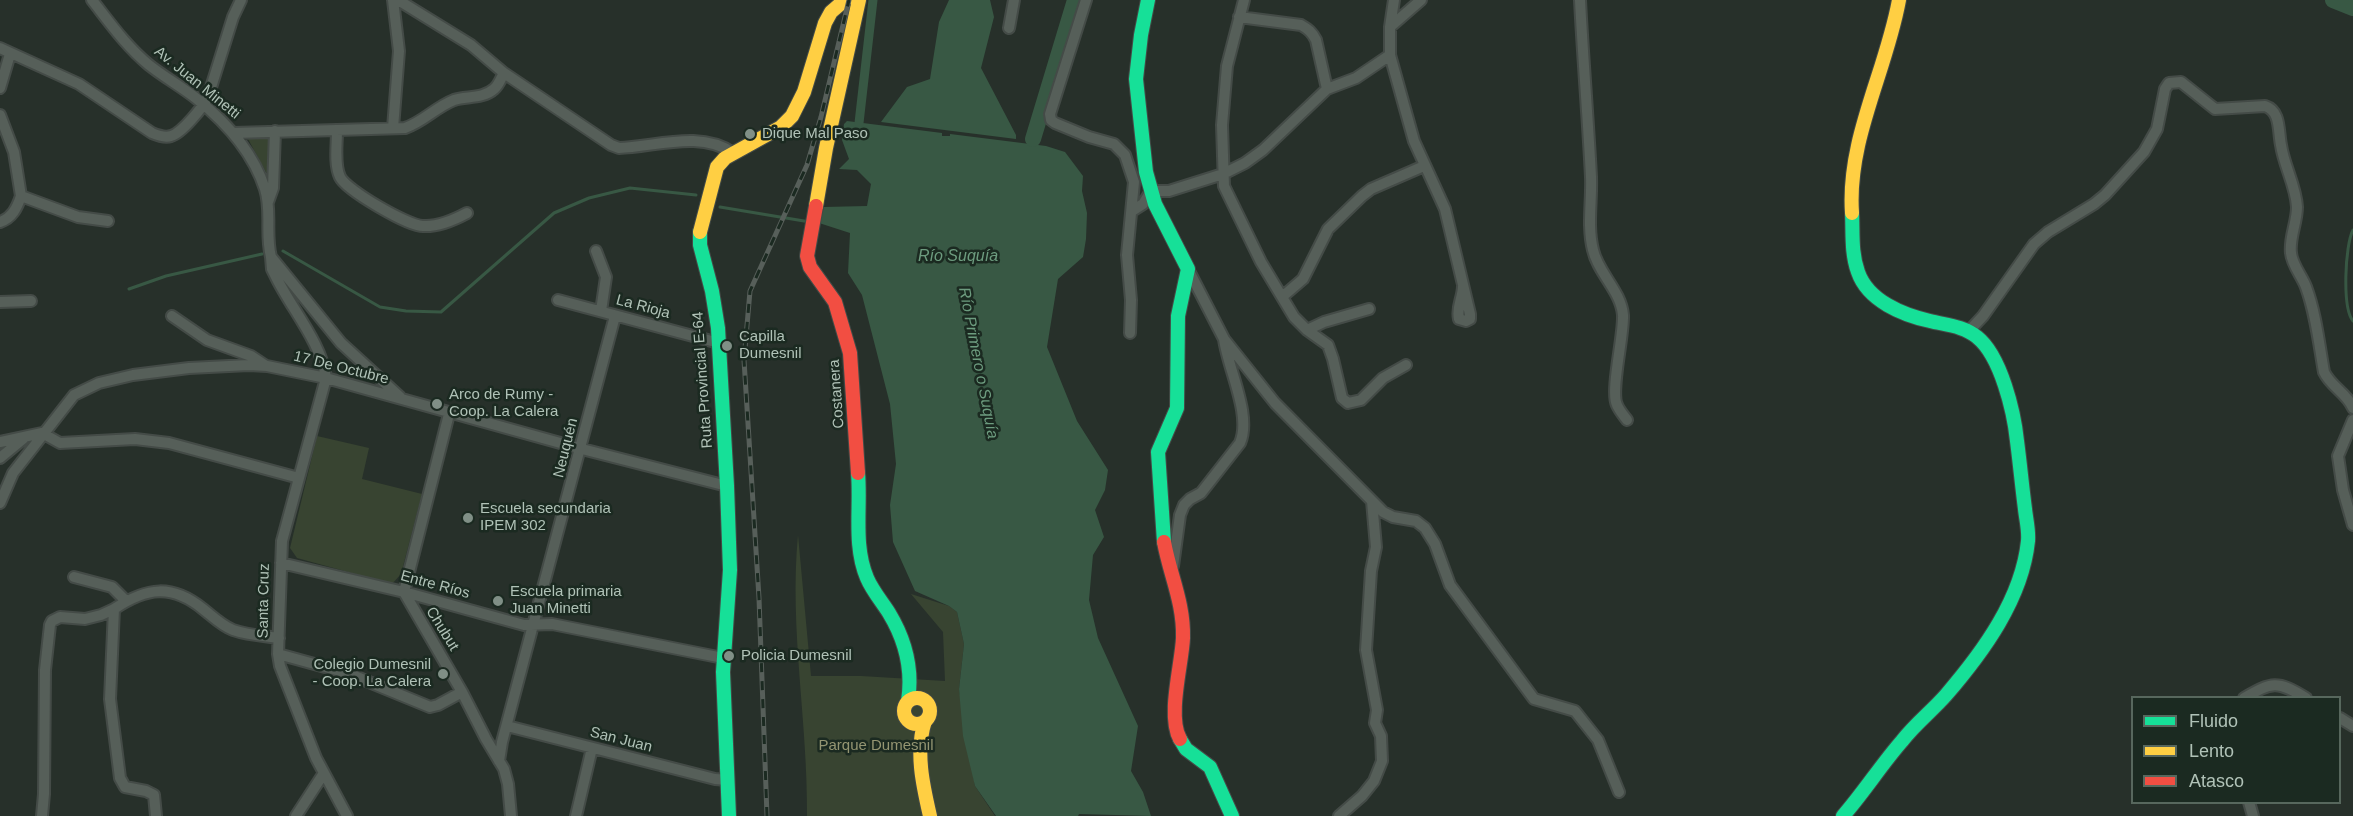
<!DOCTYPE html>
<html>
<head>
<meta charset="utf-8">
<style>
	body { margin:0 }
	#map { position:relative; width:2353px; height:816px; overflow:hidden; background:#27302a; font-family:Arial,sans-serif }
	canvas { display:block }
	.legend { position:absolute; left:2131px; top:696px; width:210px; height:108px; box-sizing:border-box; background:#1b2a21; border:2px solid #57675d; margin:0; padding:8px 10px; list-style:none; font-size:18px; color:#b0c2b7 }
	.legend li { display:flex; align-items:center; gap:12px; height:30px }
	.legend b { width:30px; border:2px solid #57675d }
</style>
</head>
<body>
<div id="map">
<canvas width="2353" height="816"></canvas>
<ul class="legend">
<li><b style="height:8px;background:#16e098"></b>Fluido</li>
<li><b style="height:8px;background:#ffcf43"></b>Lento</li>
<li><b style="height:8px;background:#f24e42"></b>Atasco</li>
</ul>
</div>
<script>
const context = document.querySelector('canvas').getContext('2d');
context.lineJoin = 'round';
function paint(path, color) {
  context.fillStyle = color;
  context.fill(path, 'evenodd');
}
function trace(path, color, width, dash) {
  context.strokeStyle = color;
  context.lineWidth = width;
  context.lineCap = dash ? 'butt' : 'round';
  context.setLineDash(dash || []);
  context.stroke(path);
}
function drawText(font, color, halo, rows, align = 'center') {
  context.font = font + ' Arial,sans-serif';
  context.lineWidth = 5;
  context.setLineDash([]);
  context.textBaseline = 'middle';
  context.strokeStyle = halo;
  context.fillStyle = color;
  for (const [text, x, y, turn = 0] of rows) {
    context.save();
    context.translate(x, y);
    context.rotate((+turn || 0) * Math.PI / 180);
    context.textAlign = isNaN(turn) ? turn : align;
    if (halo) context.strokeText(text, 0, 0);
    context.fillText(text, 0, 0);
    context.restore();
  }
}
const green = new Path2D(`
	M271,136L268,176L247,137Z
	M317,436L369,448L362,479L422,494L401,574L392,584L297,558L290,548Z
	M798,535L811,676H861L945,681L943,632L911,594L949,606L957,612L964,644L959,689L975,786L995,816H807C808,722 789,629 798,535Z`);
const water = new Path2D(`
	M949,0H990L994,17L981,68L1016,135V139L881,122L907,87L930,79L939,22Z
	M847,121L942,133V136H950V134L1046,146L1065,152L1083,176L1082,191L1087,213L1086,239L1083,257L1058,279L1047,347L1077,421L1108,470L1105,490L1095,510L1104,537L1093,555L1089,600L1098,638L1138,726L1131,771L1143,792L1151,816L1079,814L1078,816H996L975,786L963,736L959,689L964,644L957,612L949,606L915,591L893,542L890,505L896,464L890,404L862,295L848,273L850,233L819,223L824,207L867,206L871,184L857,170L839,169L849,159L842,140L844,124Z`);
const stream = new Path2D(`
	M720,207L810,222
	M2353,230C2345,245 2342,308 2353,321
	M283,251L380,307L406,311L441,312L554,213L589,198L630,188L696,195
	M129,289L166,276L262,254`);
const canal = new Path2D(`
	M859,123L873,0`);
const river = new Path2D(`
	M2333,0L2353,8
	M1033,139L1075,0`);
const street = new Path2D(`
	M92,0C110,23 126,46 149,65C164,77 182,87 197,99C227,123 253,152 265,189C272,211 265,234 271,257L341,343L400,397
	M393,0L399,51L393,128
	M398,0L471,45L504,73L611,145L619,148C655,147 700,130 733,153
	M1086,0L1050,114L1051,120L1055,123L1089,137L1114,144L1125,155L1134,182L1127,255L1131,300L1130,333
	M1244,0L1227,66L1222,125L1224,186L1261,262L1294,317L1307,330L1328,345L1333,359L1342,398L1348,403L1361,400L1383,378L1406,365
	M1394,0L1390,27V55L1414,141L1445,209L1470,314V319L1466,321L1459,319C1456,307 1463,298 1463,286
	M1580,0C1583,59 1588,118 1591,177C1592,201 1587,226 1593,250C1598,273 1621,291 1623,315C1624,336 1610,391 1617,405C1619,410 1624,416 1627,420
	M1239,17L1301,25C1308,29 1312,32 1316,40L1327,89
	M1390,27L1421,0
	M1009,28L1014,0
	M0,48L79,84L152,133C159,136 165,138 171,136C182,133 203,107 208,97L233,17L241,0
	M0,88L10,54
	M0,115L14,152L21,196L78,217L108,221
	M337,131C337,144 334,165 340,177C346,190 408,226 423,226C438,227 454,220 467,213
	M234,133L405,128C423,122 436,107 454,100C466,96 483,99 494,89C499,85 501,78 504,73
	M268,202L273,188L275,131
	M1132,211L1143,204L1151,191H1169L1223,174L1245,163L1263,150L1327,89L1356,78L1390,55
	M0,222C12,218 17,208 21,196
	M596,251L606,277L601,311
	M271,257L272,269L276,277C291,308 322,344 326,378L282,541L278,654L280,666L316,758L347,816
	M1188,269L1224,339L1275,403L1383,512L1393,517L1416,521L1425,528L1435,544L1450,585L1534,699L1575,711L1598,740L1619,792
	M1282,297L1303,279L1328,229L1362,196L1371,189L1424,166
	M558,300L719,343
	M0,302L31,301
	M172,316L207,340L251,356L266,366
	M1307,330L1324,322L1369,309
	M1969,331L1983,316L2034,244L2048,232L2094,204L2105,195L2144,152L2157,129L2165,89L2169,83L2181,82L2215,109L2265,106C2281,111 2278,131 2281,145C2284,166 2296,186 2297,207C2297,223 2289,238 2291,253C2292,265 2302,276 2306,287C2316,314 2319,344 2324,372C2331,387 2347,393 2353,408
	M449,414L404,592L462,692L486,739L504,769L508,784L511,816
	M2353,420L2338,456L2343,490L2353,525
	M0,442L42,433L60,443L135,439L169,443L299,478
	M0,458L23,439
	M0,503L13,473L74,395L99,383L133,375L189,368L249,365L267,366L326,378L582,449L727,486
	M281,563L404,592L524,625L552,624L723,658
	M1173,566L1180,515L1184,505L1190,499L1201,493L1240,443C1252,415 1228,369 1224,339
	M74,577L112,587L126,601
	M278,654L347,673L430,707L438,705L462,692
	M2244,698C2272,682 2277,680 2306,698
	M2340,718L2353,726
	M507,726L715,779L728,780
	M499,761L502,742L615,316
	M2249,802L2253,816
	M42,816L44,794L45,670L50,625L52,621L60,617L85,619L101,615L114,609
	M156,816L154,795L146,791L125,787L120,778L110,699L114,609C147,587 172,584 203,609C212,616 222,626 233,630C247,635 264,636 279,638
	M296,816L324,773
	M576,816L592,748
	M1339,816L1362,796L1374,781L1382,761L1381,736L1375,723L1377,710L1366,650L1371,571L1376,547L1372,501`);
const fast = new Path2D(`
	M1148,0L1141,35L1136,79L1146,172L1155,204L1188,269L1178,316L1177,408L1158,452L1164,542
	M700,232V245L712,291L718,328L727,486L730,570L723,672L729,816
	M858,473C861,508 853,545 867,578C872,590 882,602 889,613C906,641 913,669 908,701
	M1180,739L1186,749L1210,767L1232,816
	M1843,816C1864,792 1881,765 1902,741C1915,724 1932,711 1946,695C1983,652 2022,599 2028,541C2029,530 2026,519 2025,509C2022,486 2020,464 2017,441C2014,412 2001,356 1977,337C1964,326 1946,325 1930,321C1903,315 1868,301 1858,272C1851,253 1853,233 1852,213`);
const slow = new Path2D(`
	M816,206L826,148L859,0
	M1852,213C1847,139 1886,72 1899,0
	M700,232L717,167L725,158L781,127L792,116L804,92L825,23L831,12L845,0
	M904 711a13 13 0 1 1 26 0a13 13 0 1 1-26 0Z
	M925,721C915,751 923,786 930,816`);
const jam = new Path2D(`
	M816,206L807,256L810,267L835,302L850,353L858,473
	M1164,542C1170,575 1184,603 1183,638C1182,664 1167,716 1180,739`);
const rail = new Path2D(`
	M767,816L759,598L744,360L750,291L807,165L821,117L849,0`);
const markers = [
	[750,134,6,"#808f86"],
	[727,346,6,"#808f86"],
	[437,404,6,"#808f86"],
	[468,518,6,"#808f86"],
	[498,601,6,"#808f86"],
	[729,656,6,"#808f86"],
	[443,674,6,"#808f86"]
];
const streetNames = [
	["Av. Juan Minetti",197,83,39],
	["La Rioja",643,307,15],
	["17 De Octubre",341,368,14],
	["Ruta Provincial E-64",703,380,-94],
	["Costanera",837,394,-94],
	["Neuquén",566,448,-76],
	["Entre Ríos",435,585,15],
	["Santa Cruz",264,601,-89],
	["Chubut",442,629,58],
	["San Juan",621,740,14]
];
const poiNames = [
	["Dique Mal Paso",762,134],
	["Capilla",739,337],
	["Dumesnil",739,354],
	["Arco de Rumy -",449,395],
	["Coop. La Calera",449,412],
	["Escuela secundaria",480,509],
	["IPEM 302",480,526],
	["Escuela primaria",510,592],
	["Juan Minetti",510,609],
	["Policia Dumesnil",741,656],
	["Colegio Dumesnil",431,665,"right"],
	["- Coop. La Calera",431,682,"right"]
];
const parkNames = [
	["Parque Dumesnil",876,746]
];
const waterNames = [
	["Río Suquía",958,257],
	["Río Primero o Suquía",978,363,79]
];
paint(green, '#384431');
paint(water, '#385844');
trace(stream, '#385844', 3);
trace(canal, '#385844', 9);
trace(river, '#385844', 16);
trace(street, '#444b47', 14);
trace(fast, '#444b47', 16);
trace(slow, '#444b47', 16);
trace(jam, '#444b47', 16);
trace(street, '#565f59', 10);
trace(fast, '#16e098', 14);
trace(slow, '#ffcf43', 14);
trace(jam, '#f24e42', 14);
trace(rail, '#575f5a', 5);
trace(rail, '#1b2a21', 3, [9]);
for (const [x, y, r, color] of markers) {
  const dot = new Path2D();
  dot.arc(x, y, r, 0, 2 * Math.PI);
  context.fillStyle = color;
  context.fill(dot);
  trace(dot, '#1b2a21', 2);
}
drawText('15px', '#b0c2b7', '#1b2a21', streetNames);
drawText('15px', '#b0c2b7', '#1b2a21', poiNames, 'left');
drawText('15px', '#949572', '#1b2a21', parkNames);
drawText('italic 16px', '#6d9c7f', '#1b2a21', waterNames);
</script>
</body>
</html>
